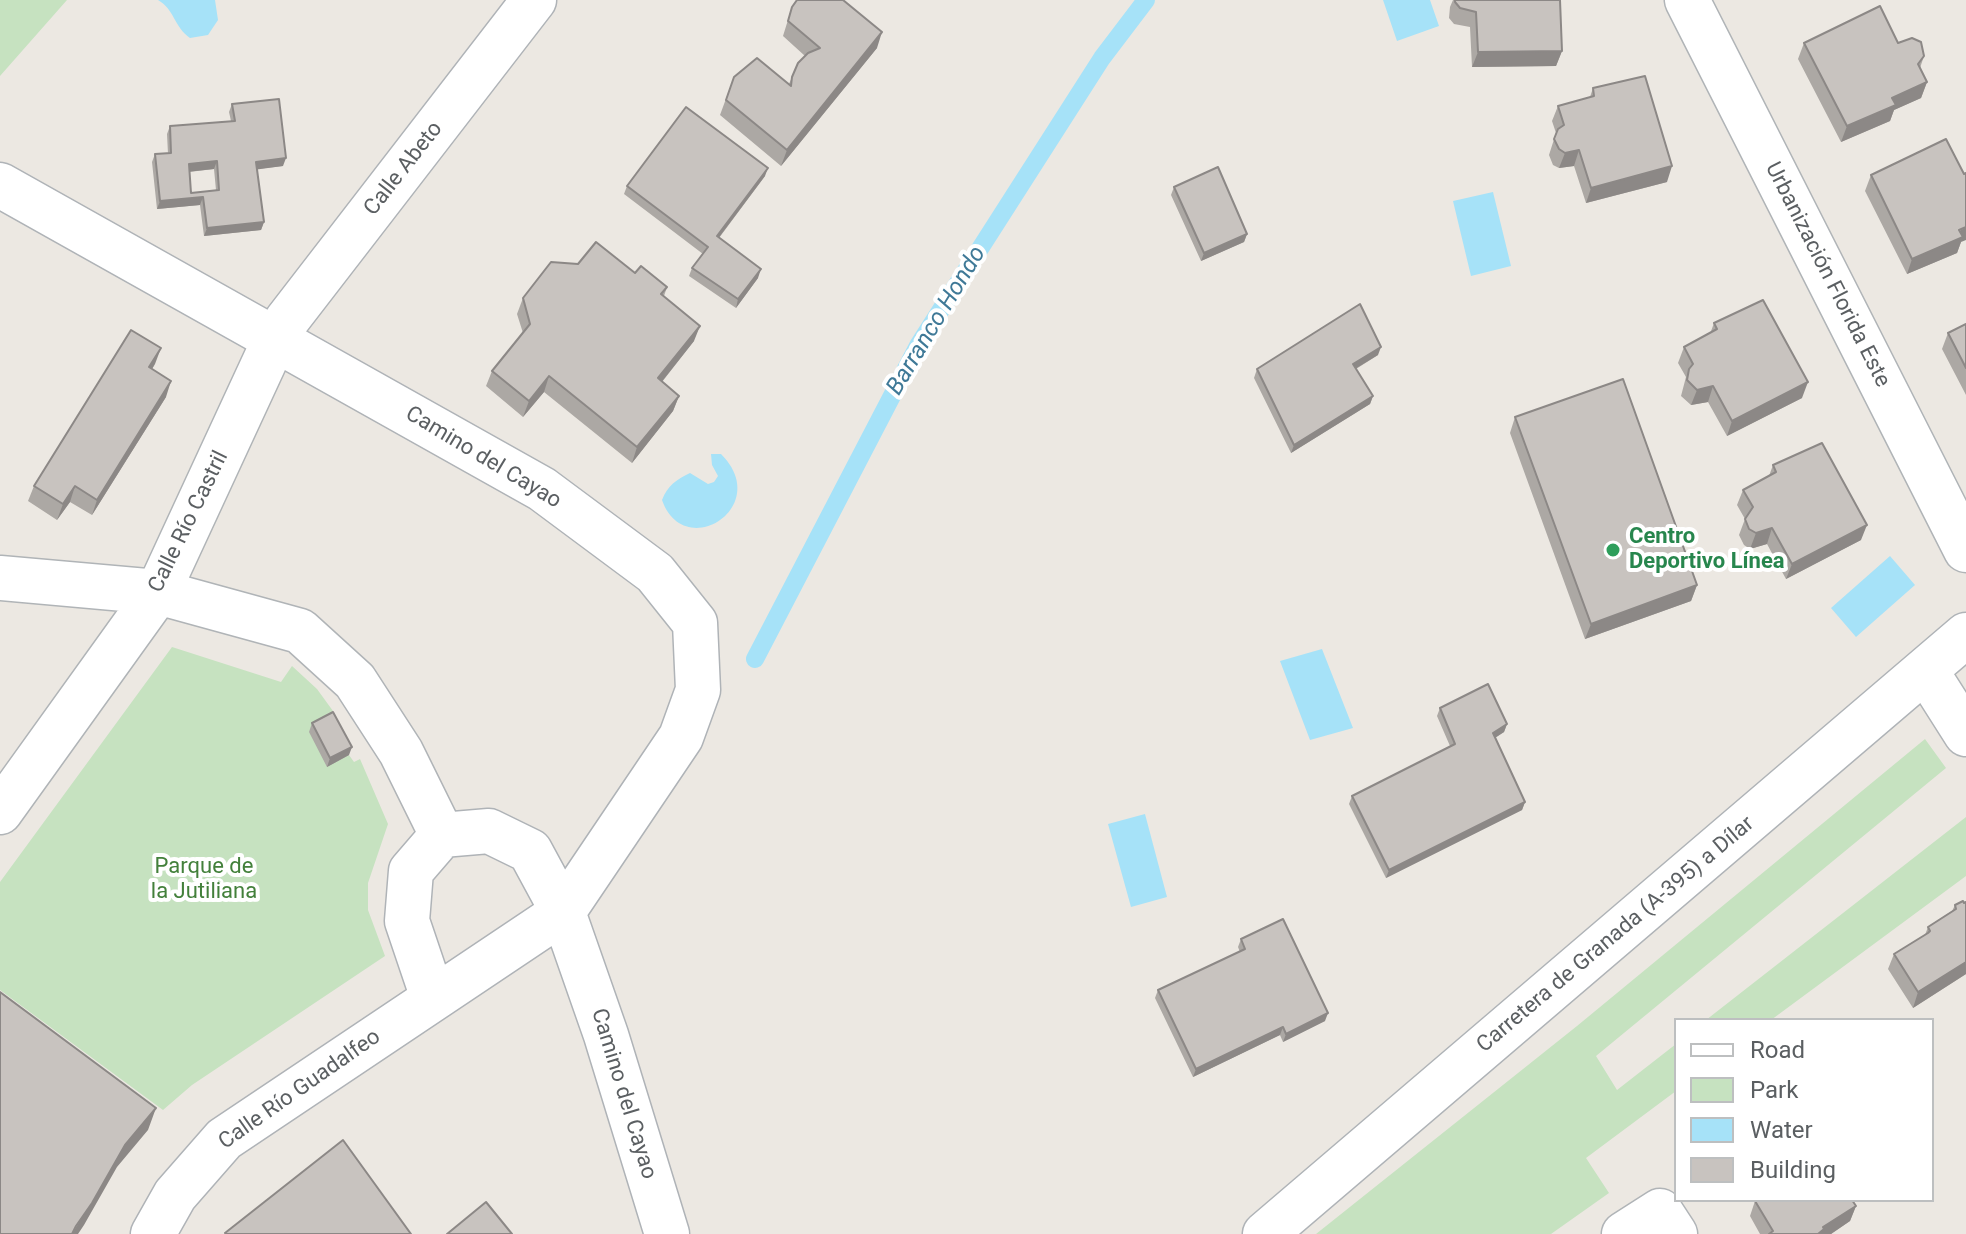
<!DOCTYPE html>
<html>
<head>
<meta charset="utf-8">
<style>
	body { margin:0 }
	#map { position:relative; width:1966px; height:1234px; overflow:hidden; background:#ece8e2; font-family:Roboto,sans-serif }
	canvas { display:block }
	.legend { position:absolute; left:1674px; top:1018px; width:260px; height:184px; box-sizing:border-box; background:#fff; border:2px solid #bdbfc0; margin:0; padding:10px 14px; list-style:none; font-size:24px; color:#5b5f62 }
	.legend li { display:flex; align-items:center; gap:16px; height:40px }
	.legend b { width:40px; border:2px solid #bdbfc0 }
</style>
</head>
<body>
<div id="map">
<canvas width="1966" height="1234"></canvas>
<ul class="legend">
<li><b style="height:10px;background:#fff"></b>Road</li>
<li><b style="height:22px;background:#c6e2c0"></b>Park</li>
<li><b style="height:22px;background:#a6e2f8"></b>Water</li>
<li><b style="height:22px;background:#c8c3bf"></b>Building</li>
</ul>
</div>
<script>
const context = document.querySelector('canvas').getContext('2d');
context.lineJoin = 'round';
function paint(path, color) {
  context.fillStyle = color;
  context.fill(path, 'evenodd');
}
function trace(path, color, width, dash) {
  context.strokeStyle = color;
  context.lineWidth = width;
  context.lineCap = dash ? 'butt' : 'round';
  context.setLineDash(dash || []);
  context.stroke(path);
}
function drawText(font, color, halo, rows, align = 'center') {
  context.font = font + ' Roboto,sans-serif';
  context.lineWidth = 8;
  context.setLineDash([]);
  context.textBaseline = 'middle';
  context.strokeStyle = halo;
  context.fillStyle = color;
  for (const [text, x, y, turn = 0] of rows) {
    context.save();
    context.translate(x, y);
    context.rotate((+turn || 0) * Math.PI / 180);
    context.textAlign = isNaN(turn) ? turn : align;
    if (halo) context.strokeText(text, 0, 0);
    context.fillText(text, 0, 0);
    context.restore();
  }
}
const green = new Path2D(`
	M0,0H67L0,76Z
	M172,647L281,682L292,666L317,689L333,711L327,714L330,720L327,766L349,755L354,762L360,759L388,824L368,883V910L385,956L192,1085L163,1110L0,990V882Z
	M1925,739L1946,768L1596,1056L1617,1090L1676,1044V1091L1586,1158L1609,1193L1551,1234H1316L1577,1026Z
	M1966,817V876L1771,1020H1706Z`);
const water = new Path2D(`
	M158,0H215L218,20L208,35L190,38C174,27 175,10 158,0Z
	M1383,0H1430L1439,26L1397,41Z
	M1493,192L1511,266L1471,276L1453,201Z
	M711,454H721C774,507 684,563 662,500C668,485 676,480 690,473L708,484L714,482L718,476L712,465Z
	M1890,556L1915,585L1856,637L1831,608Z
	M1322,649L1353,728L1310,740L1280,661Z
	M1145,814L1167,897L1131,907L1108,824Z`);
const stream = new Path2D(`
	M755,659L919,344L1102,58L1146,0`);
const street = new Path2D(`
	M1687,0L1966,550
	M0,578L158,592L300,631L355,681L401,752L442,835
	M1926,671L1966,734
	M0,812L158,592L275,339
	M1624,1234L1660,1211L1675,1234`);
const secondary = new Path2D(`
	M0,185L542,489L655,573L695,623L698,690L681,737L563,912L224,1139L175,1195L153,1234
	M275,339L287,320L534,0
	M433,998L407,921L411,871L442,835L489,831L530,851L563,912L606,1035L667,1234
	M1265,1234L1966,635`);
const wall = new Path2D(`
	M1453,0H1560L1562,51L1556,66L1472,67L1470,27L1454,24L1449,18L1450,7Z
	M792,7L877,48L781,166L720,115L734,77L789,84L792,77L805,56L783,36Z
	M1804,43H1898L1924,56L1920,68L1927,82L1921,98L1894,110L1890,121L1841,142L1798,59Z
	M1593,88L1667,182L1586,203L1574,166L1559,168L1553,165L1549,155L1556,133L1552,121L1558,106L1590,97Z
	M232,104L283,166L257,169L264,222L261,230L204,236L200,205L157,209L152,162L155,154H168L167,134L170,126L231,121L229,112ZM214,169L216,190L191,193L189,172Z
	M1871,175L1961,242L1957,253L1907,274L1865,191Z
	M765,176L719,238L758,278L736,308L689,276L692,268L703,254L624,194L627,186Z
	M1174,187L1247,234L1244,242L1201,261L1171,195Z
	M635,273L667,287L664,296L694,341L662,382L679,396L673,411L632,463L544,392L523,417L486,386L492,371L523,333L517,314L523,298Z
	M1714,323L1802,398L1727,436L1708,402L1691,405L1681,396L1686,377L1678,363L1684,347L1710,334Z
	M1966,324V395L1942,349L1948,333Z
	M1378,355L1356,369L1373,396L1370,404L1291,453L1254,378L1257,369Z
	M155,364L152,369L166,397L92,515L70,502L57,520L28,501L34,486Z
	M1515,417L1697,585L1691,601L1585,639L1510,433Z
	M1773,465L1861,540L1786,579L1767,544L1750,549L1744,545L1739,535L1745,519L1737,505L1743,490L1769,476Z
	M1440,708L1507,724L1504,732L1495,738L1525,802L1522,810L1386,878L1349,804L1352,796L1450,746L1437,716Z
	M312,723L349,755L327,767L309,732Z
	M1966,902V974L1913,1008L1888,969L1894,954L1925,935L1928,927L1952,911L1955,905Z
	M1241,939L1325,1021L1283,1042L1280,1035L1193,1077L1155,998L1158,990L1240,952L1238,947Z
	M1755,1201L1856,1206L1850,1221L1831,1234H1760L1750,1216Z`);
const shadedWall = new Path2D(`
	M882,32L877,48L781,166L787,150Z
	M1562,51L1556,66L1472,67L1478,52Z
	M1927,82L1921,98L1894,110L1890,121L1841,142L1847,126L1892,98Z
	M1579,150L1574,166L1559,168L1565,153Z
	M286,158L283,166L253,170L256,162Z
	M217,161L214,169L186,172L189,164Z
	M1672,166L1667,182L1586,203L1591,188Z
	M768,168L765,176L714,244L717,236Z
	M203,197L200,205L157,209L160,201Z
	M264,222L261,230L204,236L207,228Z
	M1966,227V240L1961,242L1957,253L1907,274L1912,259Z
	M1247,234L1244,242L1201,261L1204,253Z
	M761,269L758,278L736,308L738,299Z
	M700,326L694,341L652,394L658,378Z
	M1381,347L1378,355L1350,372L1353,364Z
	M161,348L155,364L143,383L149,367Z
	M549,376L544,392L523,417L529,401Z
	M171,381L166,397L92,515L97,500Z
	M1808,382L1802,398L1727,436L1732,421Z
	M1713,386L1708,402L1691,405L1697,390Z
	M679,396L673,411L632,463L637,447Z
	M1373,396L1370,404L1291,453L1294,445Z
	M75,486L70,502L57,520L63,504Z
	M1867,525L1861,540L1786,579L1792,564Z
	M1772,528L1767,544L1750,549L1756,533Z
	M1697,585L1691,601L1585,639L1591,624Z
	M1507,724L1504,732L1490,741L1493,733Z
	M352,747L349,755L327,767L330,758Z
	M1525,802L1522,810L1386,878L1389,870Z
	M1966,962V974L1913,1008L1918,992Z
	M1328,1013L1325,1021L1283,1042L1286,1034Z
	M1283,1027L1280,1035L1193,1077L1196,1069Z
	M156,1108L148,1130L117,1167L84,1225L78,1234H72L125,1145Z
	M1856,1206L1850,1221L1831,1234H1818L1823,1227Z`);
const building = new Path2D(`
	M797,0H843L882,32L787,150L726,100L734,77L757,58L791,86L792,77L798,63L808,53L820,48L788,21L792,7Z
	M1455,0H1560L1562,51L1478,52L1476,12L1460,8L1455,2Z
	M1880,6L1898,43L1912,38L1921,42L1924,56L1918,64L1927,82L1892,98L1896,105L1847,126L1804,43Z
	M1645,76L1672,166L1591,188L1579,150L1565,153L1559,149L1554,139L1558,129L1564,125L1558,106L1594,96L1593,88Z
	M279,99L286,158L256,162L264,222L207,228L203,197L160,201L155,154L171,153L170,126L235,121L232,104ZM217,161L219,190L191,193L189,164Z
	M686,107L768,168L717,236L761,269L738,299L692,268L708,247L627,186Z
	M1946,139L1964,174L1966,173V227L1959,230L1963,237L1912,259L1871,175Z
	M1218,167L1247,234L1204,253L1174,187Z
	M596,242L635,273L641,266L667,287L661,294L700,326L658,378L679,396L637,447L549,376L529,401L492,371L530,324L523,298L551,262L578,264Z
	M1763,300L1808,382L1732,421L1713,386L1697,390L1687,380L1689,369L1693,364L1684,347L1717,329L1714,323Z
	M1360,304L1381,347L1353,364L1373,396L1294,445L1257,369Z
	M1966,324V368L1948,333Z
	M131,330L161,348L149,367L171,381L97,500L75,486L63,504L34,486Z
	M1623,379L1697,585L1591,624L1515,417Z
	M1822,443L1867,525L1792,564L1772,528L1756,533L1749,529L1745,519L1753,507L1743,490L1776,472L1773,465Z
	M1488,684L1507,724L1493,733L1525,802L1389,870L1352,796L1455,744L1440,708Z
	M333,712L352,747L330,758L312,723Z
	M1963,901L1964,903L1966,902V962L1918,992L1894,954L1928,933L1930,931L1928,927L1956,909L1955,905Z
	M1283,919L1328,1013L1286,1034L1283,1027L1196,1069L1158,990L1245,949L1241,939Z
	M0,992L156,1108L125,1145L92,1203L76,1226L72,1234H0Z
	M343,1140L411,1234H226L225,1233Z
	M1757,1200H1852L1856,1206L1823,1227L1824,1229L1818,1234H1769L1773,1231L1755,1201Z
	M486,1202L512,1234H447Z`);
const markers = [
	[1613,550,8,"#2e9e5b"]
];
const streetNames = [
	["Calle Abeto",404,169,-52],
	["Urbanización Florida Este",1827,275,63],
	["Camino del Cayao",483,458,31],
	["Calle Río Castril",189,522,-64],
	["Carretera de Granada (A-395) a Dílar",1616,935,-40],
	["Calle Río Guadalfeo",300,1090,-35],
	["Camino del Cayao",623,1094,73]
];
const leisureNames = [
	["Centro",1629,537],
	["Deportivo Línea",1629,562]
];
const parkNames = [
	["Parque de",204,867],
	["la Jutiliana",204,892]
];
const waterNames = [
	["Barranco Hondo",937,321,-59]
];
paint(green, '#c6e2c0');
paint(water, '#a6e2f8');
trace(stream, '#a6e2f8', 18);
trace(street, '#b0b4b7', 47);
trace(secondary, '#afb3b7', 47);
trace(street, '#fff', 44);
trace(secondary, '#fff', 44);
paint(wall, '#aca8a4');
paint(shadedWall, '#8c8886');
paint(building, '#c8c3bf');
trace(building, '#8c8886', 2);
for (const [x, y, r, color] of markers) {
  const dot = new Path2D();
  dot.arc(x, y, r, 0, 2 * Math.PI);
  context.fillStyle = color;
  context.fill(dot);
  trace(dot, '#fff', 3);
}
drawText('22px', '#5b5f62', '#fff', streetNames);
drawText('bold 22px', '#27864d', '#fff', leisureNames, 'left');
drawText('22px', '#43803b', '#fff', parkNames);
drawText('italic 24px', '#3f7997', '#fff', waterNames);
</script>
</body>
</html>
